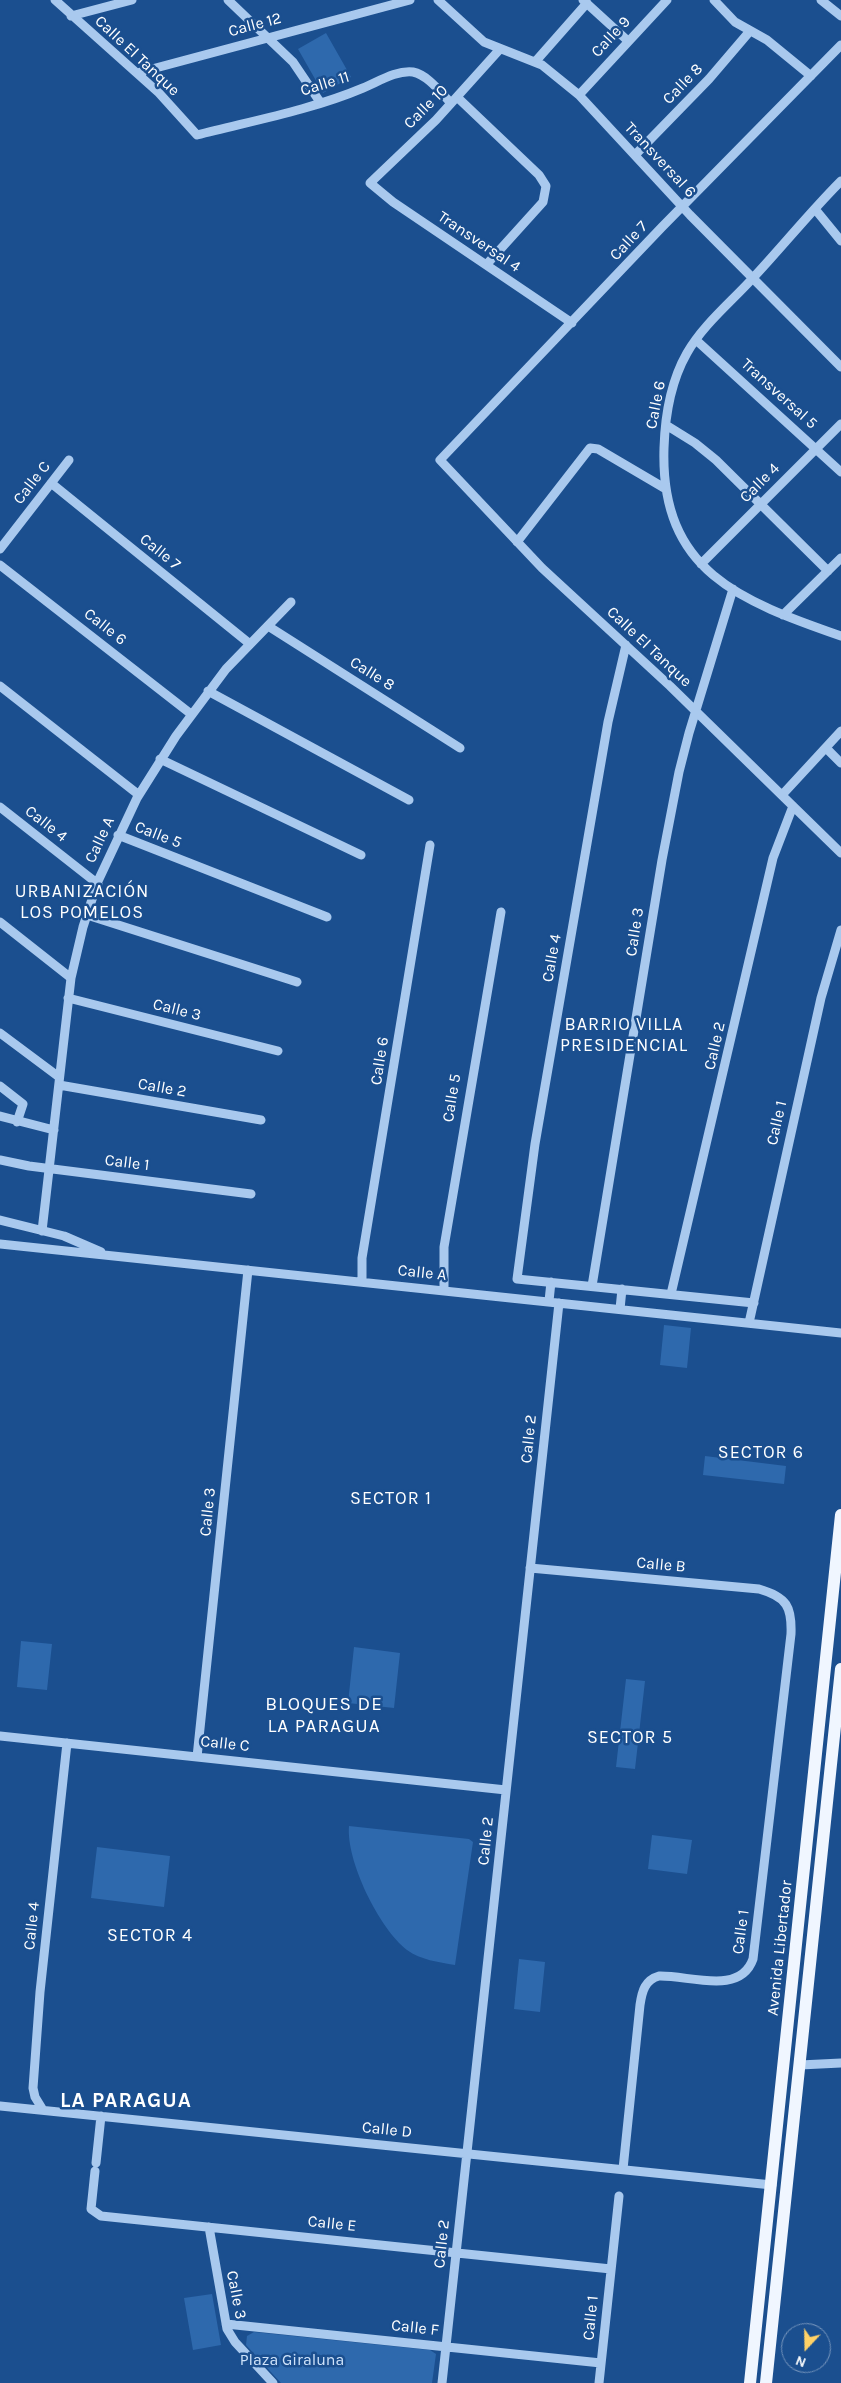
<!DOCTYPE html>
<html>
<head>
<meta charset="utf-8">
<style>
	body { margin:0 }
	#map { position:relative; width:841px; height:2383px; overflow:hidden; background:#1b4f8f; font-family:Karla,sans-serif }
	canvas { display:block }
	.north { position:absolute; left:781px; top:2323px; width:50px; height:50px; box-sizing:border-box; background:#1b4f8f; border:1px solid #7695bc; border-radius:50%; rotate:201deg; font-size:14px; font-weight:700; line-height:20px; text-align:center; color:#fff }
	.north::after { content:''; display:block; margin:auto; width:18px; height:22px; background:#ffd166; clip-path:polygon(50% 0,100% 100%,50% 72%,0 100%) }
</style>
</head>
<body>
<div id="map">
<canvas width="841" height="2383"></canvas>
<div class="north">N</div>
</div>
<script>
const context = document.querySelector('canvas').getContext('2d');
context.lineJoin = 'round';
function paint(path, color) {
  context.fillStyle = color;
  context.fill(path, 'evenodd');
}
function trace(path, color, width, dash) {
  context.strokeStyle = color;
  context.lineWidth = width;
  context.lineCap = dash ? 'butt' : 'round';
  context.setLineDash(dash || []);
  context.stroke(path);
}
function drawText(font, color, halo, rows, align = 'center') {
  context.font = font + ' Karla,sans-serif';
  context.lineWidth = 5;
  context.setLineDash([]);
  context.textBaseline = 'middle';
  context.strokeStyle = halo;
  context.fillStyle = color;
  for (const [text, x, y, turn = 0] of rows) {
    context.save();
    context.translate(x, y);
    context.rotate((+turn || 0) * Math.PI / 180);
    context.textAlign = isNaN(turn) ? turn : align;
    if (halo) context.strokeText(text, 0, 0);
    context.fillText(text, 0, 0);
    context.restore();
  }
}
const green = new Path2D(`
	M326,33L351,77L323,93L298,49Z
	M664,1325L691,1328L687,1368L660,1365Z
	M705,1456L786,1466L784,1484L703,1475Z
	M21,1641L52,1644L47,1690L17,1687Z
	M354,1647L400,1653L394,1708L348,1703Z
	M626,1679L645,1681L635,1769L616,1767Z
	M349,1826L469,1839L473,1842L455,1965C438,1962 421,1960 407,1950C379,1928 346,1861 349,1826Z
	M652,1835L692,1840L687,1874L648,1869Z
	M97,1847L170,1856L164,1907L91,1898Z
	M519,1959L545,1962L540,2012L514,2009Z
	M212,2294L221,2345L193,2350L184,2298Z
	M254,2332L430,2350L436,2354L432,2383H281L246,2345L247,2336Z`);
const minor = new Path2D(`
	M55,0L159,93L197,135C251,121 311,110 363,88C378,82 396,70 413,72C428,75 441,93 451,103
	M228,0L293,62L320,102
	M438,0L484,42L542,65L579,95L690,215L841,367
	M583,0L628,41
	M714,0L735,22L767,40L811,76
	M821,0L841,16
	M71,16L132,0
	M841,45L662,227L440,460L542,568L670,686L841,853
	M500,49L436,120L370,183L393,202L572,323
	M535,62L587,3
	M137,73L410,0
	M579,95L667,0
	M457,97L539,175L546,186L543,202L487,264
	M635,155L709,79L750,31
	M841,181C810,212 782,247 752,279C730,303 703,325 687,353C671,381 665,416 664,448C660,572 741,601 841,636
	M815,209L841,241
	M696,340L841,472
	M666,425L695,443L716,460L828,571
	M51,483L250,644
	M517,542L590,448L598,449L666,489
	M0,549L69,460
	M701,564L841,424
	M0,565L191,714
	M783,615L841,558
	M268,626L460,748
	M626,645L608,722L535,1144L517,1279L754,1303
	M0,686L139,795
	M208,691L409,800
	M826,748L841,763
	M160,759L361,855
	M782,795L841,731
	M0,807L98,884
	M118,835L327,917
	M87,915L297,982
	M0,922L71,978
	M68,998L278,1051
	M0,1033L59,1077
	M59,1085L261,1120
	M0,1086L23,1104L17,1122
	M0,1116L54,1130
	M0,1160L29,1166L251,1194
	M0,1220L64,1236L101,1252
	M42,1231L71,978L83,927L98,881L137,798L176,736L226,669L291,602
	M0,1244L841,1333
	M362,1281V1258L430,845
	M592,1286L662,860L679,772L689,733L733,589
	M444,1290V1247L501,912
	M671,1294L773,858L793,806
	M549,1301L551,1282
	M620,1309L622,1289
	M749,1323L821,998L841,930
	M530,1568L759,1589C787,1597 792,1607 791,1634L753,1959C740,1996 689,1975 659,1976C645,1980 642,1991 640,2005L623,2169
	M0,1736L506,1790
	M197,1757L248,1270
	M800,2065L841,2063
	M0,2106L772,2185
	M43,2110L35,2097L33,2088L40,1992L67,1743
	M96,2163L101,2116
	M95,2171L91,2209L101,2216L611,2269
	M209,2227L227,2329L235,2342L273,2383
	M226,2324L601,2363
	M442,2383L559,1303
	M599,2383L619,2196`);
const major = new Path2D(`
	M750,2383L841,1515
	M766,2383L841,1669`);
const streetNames = [
	["Calle 12",255,25,-15],
	["Calle 9",611,37,-47],
	["Calle El Tanque",137,56,43],
	["Calle 11",325,84,-17],
	["Calle 8",683,84,-46],
	["Calle 10",426,107,-45],
	["Transversal 6",660,160,47],
	["Calle 7",629,241,-47],
	["Transversal 4",479,242,34],
	["Transversal 5",779,394,42],
	["Calle 6",656,405,-79],
	["Calle C",32,483,-52],
	["Calle 4",760,483,-45],
	["Calle 7",160,552,39],
	["Calle 6",105,627,38],
	["Calle El Tanque",649,647,43],
	["Calle 8",372,674,32],
	["Calle 4",46,824,38],
	["Calle 5",158,835,21],
	["Calle A",100,840,-65],
	["Calle 3",635,932,-81],
	["Calle 4",552,958,-80],
	["Calle 3",177,1010,14],
	["Calle 2",715,1046,-77],
	["Calle 6",380,1061,-81],
	["Calle 2",162,1088,10],
	["Calle 5",452,1098,-81],
	["Calle 1",777,1123,-77],
	["Calle 1",127,1163,7],
	["Calle A",422,1273,6],
	["Calle 2",529,1439,-84],
	["Calle 3",208,1512,-84],
	["Calle B",661,1565,5],
	["Calle C",225,1744,6],
	["Calle 2",486,1841,-84],
	["Calle 4",32,1926,-84],
	["Calle 1",741,1932,-82],
	["Avenida Libertador",780,1948,-84],
	["Calle D",387,2130,6],
	["Calle E",332,2224,6],
	["Calle 2",442,2244,-84],
	["Calle 3",236,2295,79],
	["Calle 1",591,2318,-84],
	["Calle F",415,2328,6]
];
const parkNames = [
	["Plaza Giraluna",292,2360]
];
const neighbourhoodNames = [
	["URBANIZACIÓN",82,892],
	["LOS POMELOS",82,913],
	["BARRIO VILLA",624,1025],
	["PRESIDENCIAL",624,1046],
	["SECTOR 6",761,1453],
	["SECTOR 1",391,1499],
	["SECTOR 5",630,1738],
	["SECTOR 4",150,1936]
];
const quarterNames = [
	["BLOQUES DE",324,1705],
	["LA PARAGUA",324,1727]
];
const districtNames = [
	["LA PARAGUA",126,2101]
];
paint(green, '#2e69ad');
trace(minor, '#a9c9ee', 9);
trace(major, '#f0f6ff', 12);
drawText('16px', '#fff', '#1b4f8f', streetNames);
drawText('16px', '#cfe3fa', '#1b4f8f', parkNames);
context.letterSpacing = '1px';
drawText('18px', '#fff', '#1b4f8f', neighbourhoodNames);
context.letterSpacing = '0px';
context.letterSpacing = '1px';
drawText('19px', '#fff', '#1b4f8f', quarterNames);
context.letterSpacing = '0px';
context.letterSpacing = '1px';
drawText('bold 21px', '#fff', '#1b4f8f', districtNames);
context.letterSpacing = '0px';
</script>
</body>
</html>
